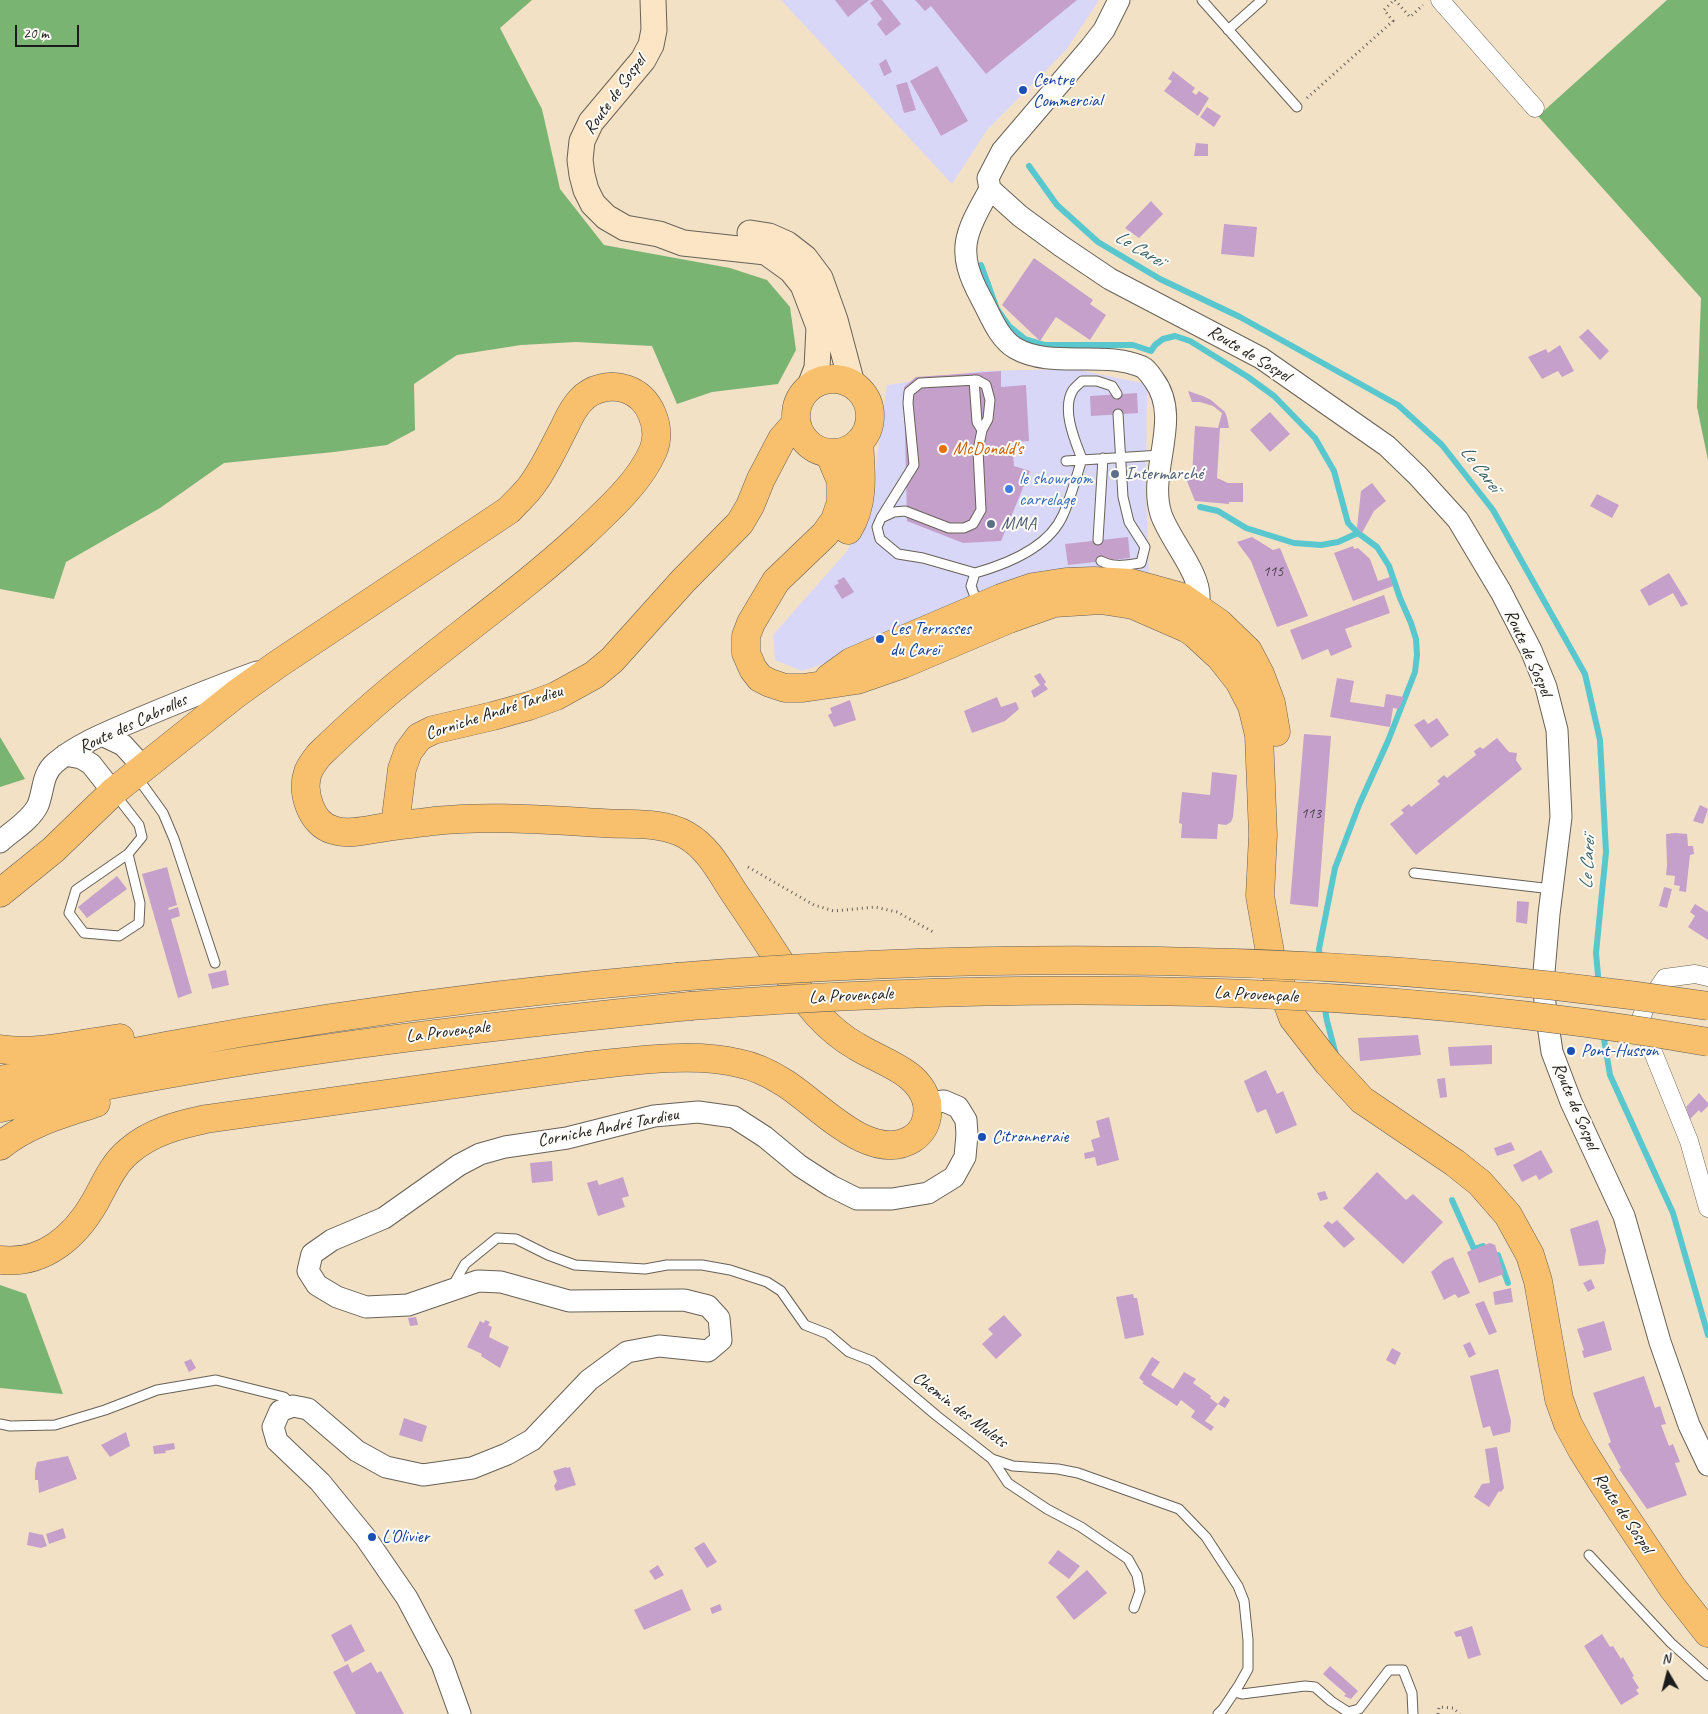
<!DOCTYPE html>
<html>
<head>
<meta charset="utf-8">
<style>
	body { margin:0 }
	#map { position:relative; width:1708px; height:1714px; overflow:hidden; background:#f3e1c5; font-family:Caveat,sans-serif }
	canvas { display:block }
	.north { position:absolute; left:1643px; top:1649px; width:50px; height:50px; -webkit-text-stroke:4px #fdfcf7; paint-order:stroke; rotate:352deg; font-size:14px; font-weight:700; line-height:20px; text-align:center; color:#1c1c1c }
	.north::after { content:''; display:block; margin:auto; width:18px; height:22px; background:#1c1c1c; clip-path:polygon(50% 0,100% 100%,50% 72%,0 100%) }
	.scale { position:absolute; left:15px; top:25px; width:64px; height:22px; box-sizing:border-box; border:2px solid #1c1c1c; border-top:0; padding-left:6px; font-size:15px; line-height:18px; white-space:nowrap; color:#1c1c1c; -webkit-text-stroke:4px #fdfcf7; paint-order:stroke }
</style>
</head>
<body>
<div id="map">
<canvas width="1708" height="1714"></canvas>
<div class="north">N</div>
<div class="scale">20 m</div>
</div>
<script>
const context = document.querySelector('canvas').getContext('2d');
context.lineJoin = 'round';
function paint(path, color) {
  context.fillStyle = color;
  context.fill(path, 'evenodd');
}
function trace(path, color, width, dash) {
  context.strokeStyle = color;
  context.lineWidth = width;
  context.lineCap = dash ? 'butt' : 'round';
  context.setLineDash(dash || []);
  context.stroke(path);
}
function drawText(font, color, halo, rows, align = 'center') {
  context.font = font + ' Caveat,sans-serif';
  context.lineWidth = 4;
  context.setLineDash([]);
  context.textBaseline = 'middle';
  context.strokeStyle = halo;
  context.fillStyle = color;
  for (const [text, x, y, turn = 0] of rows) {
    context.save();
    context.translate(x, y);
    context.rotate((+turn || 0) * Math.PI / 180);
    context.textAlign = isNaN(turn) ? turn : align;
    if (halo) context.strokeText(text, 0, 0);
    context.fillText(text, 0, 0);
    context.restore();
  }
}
const built = new Path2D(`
	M781,0H1099L1066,50L987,130L952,184Z
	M1074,369L1147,384L1146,495L1149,572L935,626L802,671L775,660L773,635L848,550L872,496L887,385L981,371Z`);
const forest = new Path2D(`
	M0,0H532L500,28L542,109L560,189L604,245L730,268L767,280L790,307L796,350L778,384L712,392L677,404L652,346L576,342L521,345L457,355L414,384L415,430L387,445L334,452L224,463L160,508L66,562L54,599L0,589Z
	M1667,0H1708V460L1697,407L1701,298L1538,116Z
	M0,737L25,779L0,787Z
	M0,1285L26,1294L63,1394L0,1388Z`);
const stream = new Path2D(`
	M1029,166L1057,205L1098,242L1160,279L1240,317L1398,405L1442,445L1493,510L1585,674L1600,740L1606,852L1596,953L1599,986
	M981,265L997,309L1009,326L1025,339L1045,345H1133L1151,351L1155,345L1163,339L1175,336L1190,341L1248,377L1274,396L1315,438L1334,471L1348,523L1358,533L1377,547L1389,566L1400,598L1411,623L1416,639L1417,655L1415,672L1388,741L1359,805L1335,868L1319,949L1320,962
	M1200,507L1218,511L1246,528L1294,543L1321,545L1338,542L1358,533
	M1324,1004L1327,1021L1336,1055
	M1603,1033L1610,1075L1673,1213L1708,1335
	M1452,1200L1474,1249L1483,1246
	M1498,1255L1508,1283`);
const building = new Path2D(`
	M835,0H869L848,17Z
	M874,0H882L901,24L886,36L877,24L882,19L870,3Z
	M915,0H1077L986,74L931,6L925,11Z
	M886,59L892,72L884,76L879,64Z
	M937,66L968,121L941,136L910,81Z
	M1173,71L1195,88L1192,92L1196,95L1199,91L1209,98L1198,116L1164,91L1172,81L1168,79Z
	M907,82L916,110L904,113L896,85Z
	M1207,107L1221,116L1214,127L1200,117Z
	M1196,143L1208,144V156H1194Z
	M1151,201L1163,214L1139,238L1125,228Z
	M1224,224L1257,227L1254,257L1221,254Z
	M1034,258L1093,300L1090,304L1106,315L1090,340L1056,317L1040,341L1002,305Z
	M1588,329L1609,351L1600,360L1579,337Z
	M1560,345L1574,371L1562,377L1558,371L1542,379L1528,357L1546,349L1548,353Z
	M1001,371V387L1026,385L1029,441L1012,442L1014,466L1030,471L1001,541L963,543L907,521L904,387L916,377Z
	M1188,391L1203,396L1211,400L1225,412L1227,417L1229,428H1220L1217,478L1228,483H1243V502H1229V504L1195,501L1185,476H1192L1195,426L1218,428L1222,413L1213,406L1200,402H1192Z
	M1137,393L1138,413L1091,416L1090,396Z
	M1270,412L1290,434L1270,452L1250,430Z
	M1372,483L1386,501L1374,511L1362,533L1357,528L1361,491Z
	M1597,494L1619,505L1612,518L1590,506Z
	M1128,537L1130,558L1068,565L1065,544Z
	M1252,537L1273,550L1280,548L1308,616L1277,627L1251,561L1237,542Z
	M1353,546L1354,549L1358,548L1370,559L1378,581L1390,577L1393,586L1353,601L1334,553Z
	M1669,573L1688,604L1681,607L1673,593L1649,606L1640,590Z
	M844,577L854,592L842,599L834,586L839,583L837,581Z
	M1384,595L1390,613L1345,629L1352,647L1331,656L1328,649L1302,660L1290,630Z
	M1040,673L1046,682L1044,684L1048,689L1034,698L1031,691L1040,685L1034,676Z
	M1337,678L1354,681L1350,702L1384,707L1386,694L1404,697L1399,709L1393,708L1390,727L1330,717Z
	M997,697L1001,707L1016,702L1019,709L1005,721L972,733L964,711Z
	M850,700L856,720L834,727L828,715L832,713L830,708Z
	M1437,718L1449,735L1431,748L1414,725L1424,719L1428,724Z
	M1304,734L1331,736L1318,907L1290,904Z
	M1497,738L1509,752L1517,753L1516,760L1522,769L1416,855L1390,824L1404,813L1401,810L1409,804L1411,807L1440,784L1437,781L1444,775L1447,778L1476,755L1474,751L1480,747L1483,749Z
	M1212,772L1237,775L1233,817L1231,822L1226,825L1218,824L1217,839L1181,838L1182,824L1179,823L1182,792L1210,795Z
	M1700,805L1708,809L1703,824L1693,821Z
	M1675,833L1687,834L1688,846H1693L1694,854L1690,855L1686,892L1679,891L1680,886L1674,885L1675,876L1666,875L1667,865L1666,834Z
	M167,867L177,905L168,908L169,910L178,907L180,916L171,919L192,993L178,998L142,874Z
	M117,876L127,889L87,918L78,907Z
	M1664,887L1672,889L1667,908L1659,906Z
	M1517,901L1529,902L1527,924L1516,922Z
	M1695,904L1708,912V940L1688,927L1695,916L1690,912Z
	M226,970L229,985L212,989L208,974Z
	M1418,1035L1421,1055L1360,1061L1358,1038Z
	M1492,1045V1064L1450,1066L1448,1047Z
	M1266,1070L1277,1094L1283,1091L1297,1125L1276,1134L1266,1109L1257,1113L1244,1081Z
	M1445,1078L1447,1097L1440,1098L1437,1079Z
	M1699,1093L1708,1103V1106L1701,1113L1699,1110L1690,1119L1686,1107Z
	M1109,1117L1119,1160L1097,1166L1095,1157L1085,1159L1084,1153L1094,1151L1091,1140L1100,1137L1096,1121Z
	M1511,1142L1515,1150L1497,1156L1494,1148Z
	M1541,1150L1553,1172L1539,1180L1536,1175L1522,1182L1513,1165Z
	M552,1161L553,1181L532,1183L530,1163Z
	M1377,1172L1406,1200L1413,1194L1443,1222L1403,1264L1343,1208Z
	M623,1177L629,1196L622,1198L625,1207L598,1216L587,1183L597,1180L599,1185Z
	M1325,1191L1328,1199L1320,1201L1317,1193Z
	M1337,1220L1355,1239L1344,1248L1323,1226L1328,1221L1332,1224Z
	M1598,1220L1606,1250L1604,1264L1579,1266L1570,1229Z
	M1490,1243L1495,1245L1504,1274L1479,1283L1467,1252Z
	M1453,1257L1470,1293L1458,1298L1455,1294L1444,1300L1431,1272L1444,1261Z
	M1591,1279L1595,1288L1588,1292L1583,1283Z
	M1511,1288L1513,1302L1495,1305L1493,1292Z
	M1133,1294L1134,1298H1137L1144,1335L1125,1339L1116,1297Z
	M1484,1301L1497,1332L1489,1335L1475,1304Z
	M1004,1315L1022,1335L996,1359L982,1344L993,1334L988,1329Z
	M416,1317L418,1325L410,1326L408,1318Z
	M485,1320L490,1322L488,1325L492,1327L489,1337L509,1347L500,1368L481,1356L482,1354L467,1347L480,1321L484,1323Z
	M1604,1321L1612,1350L1584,1358L1582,1351L1584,1350L1577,1329Z
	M1470,1342L1476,1354L1469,1358L1463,1345Z
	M1392,1348L1401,1353L1395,1365L1386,1360Z
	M1152,1357L1160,1362L1151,1375L1173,1389L1184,1372L1196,1379L1193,1383L1211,1396L1210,1398L1218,1404L1205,1421L1214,1427L1211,1431L1191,1417L1195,1411L1181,1400L1177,1406L1142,1383L1144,1382L1139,1378Z
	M191,1359L196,1368L189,1372L184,1362Z
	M1498,1369L1511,1421L1510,1432L1493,1436L1490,1426L1483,1428L1470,1376Z
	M1644,1376L1655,1408L1660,1406L1666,1424L1661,1425L1669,1446L1673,1444L1680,1462L1675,1463L1687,1495L1647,1509L1619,1469L1621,1468L1608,1444L1611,1442L1593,1393Z
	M1224,1396L1230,1400L1225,1408L1218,1404Z
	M404,1418L427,1426L422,1442L399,1435Z
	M126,1432L130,1446L110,1457L101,1445Z
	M174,1443L175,1449L165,1451L166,1453L154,1454L153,1446Z
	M1497,1447L1504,1488L1501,1492L1499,1491L1489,1507L1474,1497L1482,1484L1490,1483L1485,1449Z
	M68,1456L77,1479L39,1493L38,1480H35V1470L37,1462Z
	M566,1467L567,1468L570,1467L576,1485L556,1491L554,1486L557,1481L553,1471Z
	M63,1528L66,1538L49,1544L46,1534Z
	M29,1532L43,1535L47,1546L41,1548L27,1545Z
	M704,1542L717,1562L707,1568L694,1548Z
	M1058,1550L1080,1566L1069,1579L1048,1563Z
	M658,1565L664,1575L655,1580L649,1571Z
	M1087,1570L1107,1593L1074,1620L1056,1597Z
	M682,1589L691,1610L644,1630L634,1610Z
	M720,1604L722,1610L712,1614L710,1608Z
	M351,1624L365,1651L345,1662L331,1635Z
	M1472,1626L1481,1655L1468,1659L1461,1636L1456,1637L1454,1632Z
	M1602,1634L1610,1647L1613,1646L1621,1659L1623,1657L1634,1676L1632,1677L1639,1688L1636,1690L1639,1694L1621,1705L1584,1646Z
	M371,1662L377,1673L381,1671L404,1714H356L333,1672L348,1664L352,1673Z
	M1330,1666L1358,1691L1351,1699L1344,1696L1346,1694L1323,1674Z`);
const path = new Path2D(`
	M1395,0L1410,17L1423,5
	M1307,98L1393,21L1384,10L1394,0
	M748,867L814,905L834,911L875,907L897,912L935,933
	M1438,1714L1439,1707L1453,1708L1460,1714`);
const service = new Path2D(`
	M1202,0L1297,107
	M1228,30L1262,0
	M974,380L977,422L982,430
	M1066,461L1161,455
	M881,518L894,512L905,511L949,528H964L973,524L981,510L978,450L982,430L988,419L990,400L986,385L977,380L920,383L909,392L908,403L914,465L881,518L877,527L880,539L898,554L923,558L975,573
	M1098,540L1103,458
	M1101,561C1114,568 1126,565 1141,563L1145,547L1129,522L1123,497L1118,414
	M978,605L971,586L975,573C1007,564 1049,547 1063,515C1071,497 1076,478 1082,459C1075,441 1061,409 1073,390C1075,387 1079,384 1082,381H1097L1112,386L1117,394
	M137,777L163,813L174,839L215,963
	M115,794L139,825L142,837L128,854L76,890L69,913L84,933L119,936L139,923L140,903L128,854
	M1414,873L1552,889
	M452,1287L465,1264L497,1238L516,1239L548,1255L575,1265L645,1269L667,1265H702L730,1270L767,1282L781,1291L805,1325L828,1334L849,1352L872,1361L937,1416L992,1459L1013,1466L1058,1469L1078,1473L1179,1509L1206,1537L1238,1586L1244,1601L1248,1640V1669L1239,1685L1223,1709L1218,1714
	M0,1424L10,1426L55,1425L105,1410L157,1390L216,1380L284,1397L293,1406
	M992,1459L1008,1483L1047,1509L1081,1527L1128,1559L1137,1575L1140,1591L1134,1608
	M1589,1555L1671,1643L1708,1676
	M1234,1692L1242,1694L1305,1686L1315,1687L1331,1701L1348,1712L1359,1709L1389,1670H1403L1412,1693L1413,1714`);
const minor = new Path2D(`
	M1440,0L1535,108
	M1640,1021L1645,1008L1665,978L1695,974L1708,977
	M1642,1025L1689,1141L1708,1208`);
const tertiary = new Path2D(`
	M990,189L1020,216L1061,246L1110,279L1261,358L1387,446L1418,476L1458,520L1501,592L1531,650L1546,687L1557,730L1561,817L1549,914L1544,972L1545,1004L1552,1052L1571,1102L1624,1216L1660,1342L1689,1425L1708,1465
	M990,189C965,234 955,250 981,298C990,314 998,338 1015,348C1049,368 1097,352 1134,364C1137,365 1141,366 1144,368C1148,371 1151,376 1154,380C1183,419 1147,471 1161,514C1169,539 1201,573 1199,599C1199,605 1195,612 1192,617
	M990,189L988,178L1002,151L1090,48L1104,30L1119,0
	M102,735L123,745L144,768
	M65,755L81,758L91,764L113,792
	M0,842C12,831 31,820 38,805C44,790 42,774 55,763C80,742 113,730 143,717C181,701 218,686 257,672
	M460,1714L442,1664L407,1598L365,1537L320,1482L277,1441L273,1427L280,1411L293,1406L308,1409L357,1451L386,1467L423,1475L472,1468L507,1454L532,1440L589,1380L627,1352L659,1346L708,1351L721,1340L719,1318L708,1306L684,1300L569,1301L501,1282L478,1281L408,1305L366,1307L337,1297L317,1285L308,1271L312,1254L332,1240L384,1218L459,1165L480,1154L505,1147L567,1138L654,1116L698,1112L734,1117L765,1137L800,1166L831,1186L857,1199H892L928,1193L954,1177L965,1157L967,1134L966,1120L958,1107L944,1101L927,1103`);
const secondary = new Path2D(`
	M653,0L654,30L651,45L643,60L591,122L582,141L580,160L582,175L586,190L593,204L606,217L625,228L659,234L683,243L766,252L791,270L803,285L819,327L817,368L810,386
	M750,233L769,236L787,244L805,258L820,278L835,320L852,384`);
const primary = new Path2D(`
	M796 416a37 37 0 1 1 74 0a37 37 0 1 1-74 0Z
	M829,453L841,481V502L835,520L825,534L776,581L751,623L746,636V653L753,669L760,678L770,683L785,688H803L857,680L903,664L1009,619L1054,603L1101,600L1133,605L1188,629L1195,634L1220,657L1239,681L1252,706L1259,735L1263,835L1260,896L1271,958L1293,1018L1328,1063L1362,1100L1455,1163L1480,1183L1508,1215L1530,1255L1538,1281L1559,1399L1568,1424L1582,1450L1604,1485L1672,1587L1708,1633
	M848,530C865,503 861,472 859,442
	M829,678L851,662L1001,598L1033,587L1066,582L1094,581L1131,583L1182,597L1219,623L1248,651L1260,674L1271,703L1276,732
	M113,792L236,694L278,664L509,510C517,501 527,493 534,482C546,465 555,445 565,426C569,417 574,407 581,400C592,388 610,384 626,389C638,393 647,402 652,414C657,426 658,439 653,451C639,483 608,510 583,534C529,584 470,626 413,672C380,698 349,726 319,755C315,760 311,765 308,772C301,792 311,824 333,830C352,836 374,828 394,826C407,824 421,823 434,821C490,815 546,820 602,823C629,825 662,821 686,835C709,848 721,873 735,894C750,916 764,937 778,959C790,978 803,998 818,1015C829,1027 842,1038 856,1046C881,1062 920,1071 927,1103
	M395,825L402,769L408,752L419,737L433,730L493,716L529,706L556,696L594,675L612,660L683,581L740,523L750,506L761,479L782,439L796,423`);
const motorway = new Path2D(`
	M0,893L53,850L113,792
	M0,1049C35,1055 84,1043 120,1038
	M0,1080C223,1030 449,997 677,977
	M0,1108C227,1056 459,1029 690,1006
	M0,1146C28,1123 63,1114 96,1103
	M0,1260C43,1265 75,1237 95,1202C105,1184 113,1164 129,1151C151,1132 178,1125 206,1119L586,1066C631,1061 694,1052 738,1063C754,1066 769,1073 783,1082C817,1102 869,1165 912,1139C925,1131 929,1118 927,1103`);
const motorwayBridge = new Path2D(`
	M677,977C1020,949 1368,955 1708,1006
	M690,1006C1029,980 1373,983 1708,1042`);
const markers = [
	[1023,90,5,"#1a4fb4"],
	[943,449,5,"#e8710a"],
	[1115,474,5,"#5c6f8a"],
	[1009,489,5,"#3f7fe0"],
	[991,524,5,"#5c6f8a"],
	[880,639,5,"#1a4fb4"],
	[1571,1051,5,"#1a4fb4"],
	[982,1137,5,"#1a4fb4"],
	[372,1537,5,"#1a4fb4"]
];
const numberNames = [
	["115",1273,572],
	["113",1311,814]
];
const transitNames = [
	["Centre",1033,80],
	["Commercial",1033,101],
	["Les Terrasses",890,629],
	["du Careï",890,650],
	["Pont-Husson",1581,1051],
	["Citronneraie",992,1137],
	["L'Olivier",382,1537]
];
const streetNames = [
	["Route de Sospel",615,95,-54],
	["Route de Sospel",1249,354,31],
	["Route de Sospel",1528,653,66],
	["Corniche André Tardieu",494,713,-18],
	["Route des Cabrolles",133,724,-25],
	["La Provençale",1256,995,3],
	["La Provençale",851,996,-3],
	["La Provençale",448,1032,-7],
	["Route de Sospel",1575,1106,67],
	["Corniche André Tardieu",608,1128,-11],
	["Chemin des Mulets",960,1410,37],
	["Route de Sospel",1623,1513,56]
];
const foodNames = [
	["McDonald's",953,449]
];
const serviceNames = [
	["Intermarché",1125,474],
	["MMA",1001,524]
];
const shopNames = [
	["le showroom",1019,479],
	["carrelage",1019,500]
];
const waterNames = [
	["Le Careï",1139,249,31],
	["Le Careï",1480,469,52],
	["Le Careï",1588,863,-87]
];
paint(built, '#d8d7f8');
paint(forest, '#7ab472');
trace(stream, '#59c7ce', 6);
paint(building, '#c5a0cb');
trace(service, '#676157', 11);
trace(minor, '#676157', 19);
trace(tertiary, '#676157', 23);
trace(secondary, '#676157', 27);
trace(primary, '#676157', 29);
trace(motorway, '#676157', 29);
trace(path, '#676157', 3, [1, 4]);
trace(service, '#fff', 9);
trace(minor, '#fff', 18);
trace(tertiary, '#fff', 21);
trace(secondary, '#fce5c4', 25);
trace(primary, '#f8bf6c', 28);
trace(motorway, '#f8bf6c', 28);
trace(motorwayBridge, '#676157', 29, []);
trace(motorwayBridge, '#f8bf6c', 28);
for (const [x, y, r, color] of markers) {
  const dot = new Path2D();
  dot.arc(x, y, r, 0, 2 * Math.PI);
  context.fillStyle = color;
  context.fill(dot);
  trace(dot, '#fdfcf7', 2);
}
drawText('15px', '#463d48', null, numberNames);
drawText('18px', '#164399', '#fdfcf7', transitNames, 'left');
drawText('18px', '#1c1c1c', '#fdfcf7', streetNames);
drawText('18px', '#c56008', '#fdfcf7', foodNames, 'left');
drawText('18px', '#4e5e75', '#fdfcf7', serviceNames, 'left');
drawText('18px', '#366cbe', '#fdfcf7', shopNames, 'left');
drawText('italic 19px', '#346063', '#fdfcf7', waterNames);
</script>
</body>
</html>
